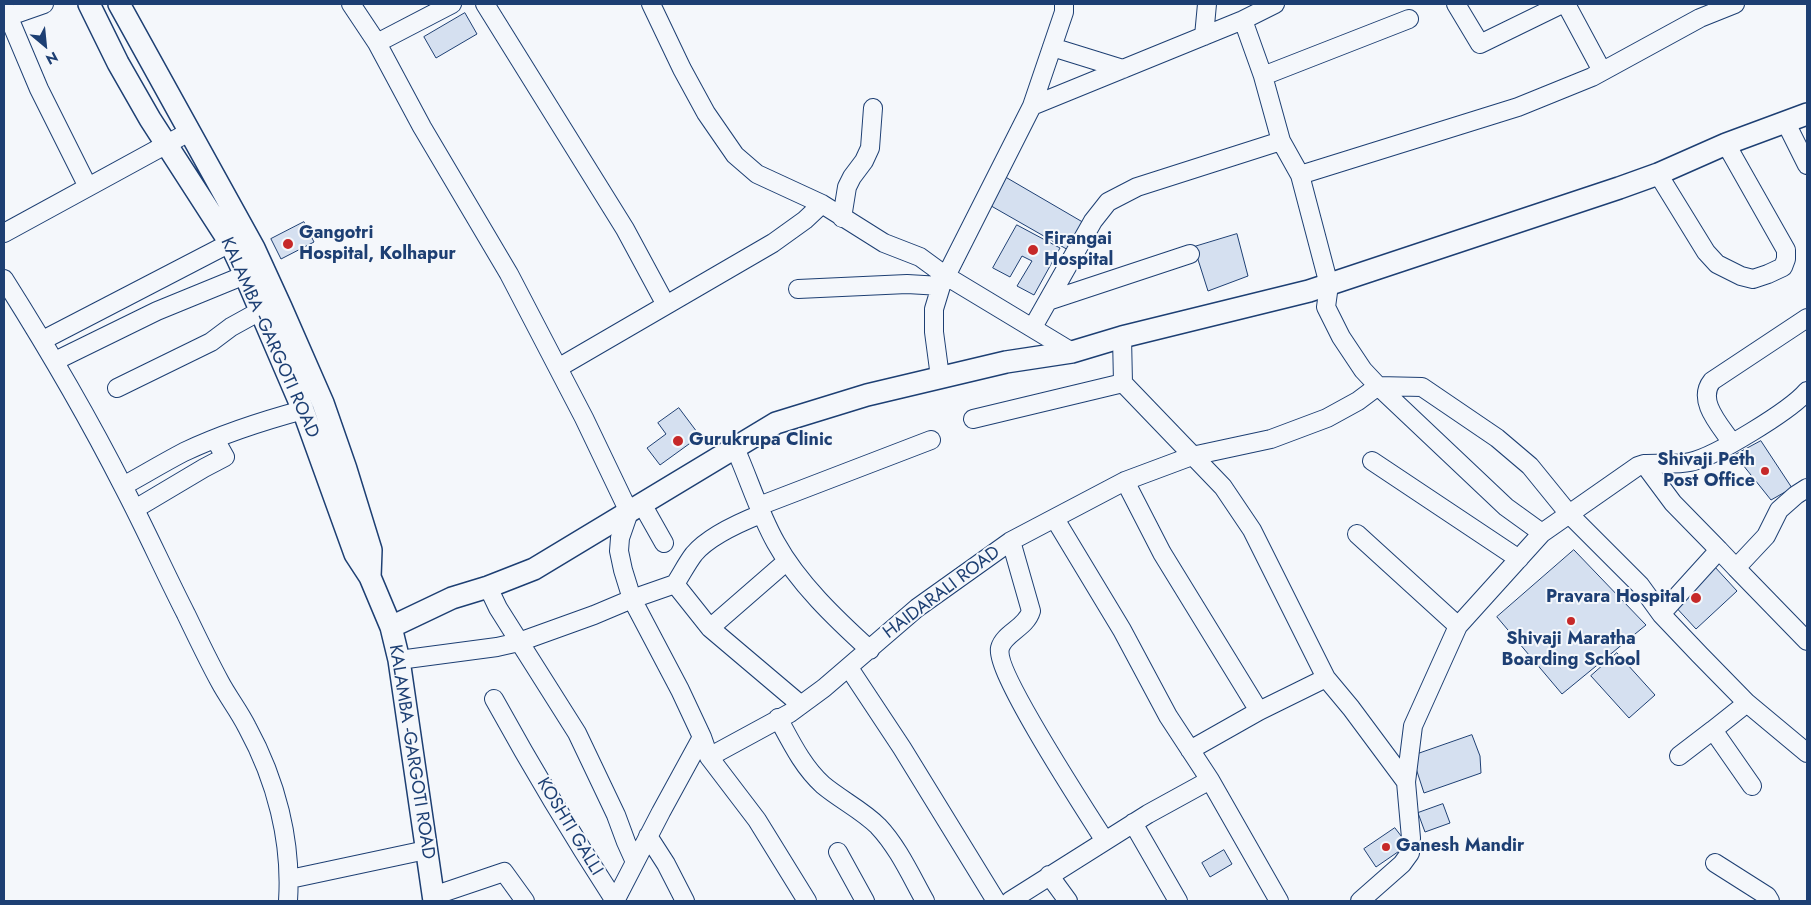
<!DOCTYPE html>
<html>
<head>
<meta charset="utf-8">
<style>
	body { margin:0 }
	#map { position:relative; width:1811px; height:905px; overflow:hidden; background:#f4f7fb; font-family:Jost,sans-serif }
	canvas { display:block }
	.frame { position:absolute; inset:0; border:5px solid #1d3f73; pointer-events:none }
	.north { position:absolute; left:20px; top:20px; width:50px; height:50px; -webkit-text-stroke:4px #f4f7fb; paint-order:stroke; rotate:152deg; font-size:14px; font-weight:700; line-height:20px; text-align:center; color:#1d3f73 }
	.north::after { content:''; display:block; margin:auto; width:18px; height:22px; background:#1d3f73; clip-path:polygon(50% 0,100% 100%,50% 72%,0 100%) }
</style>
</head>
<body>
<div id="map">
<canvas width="1811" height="905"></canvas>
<div class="frame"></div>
<div class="north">N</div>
</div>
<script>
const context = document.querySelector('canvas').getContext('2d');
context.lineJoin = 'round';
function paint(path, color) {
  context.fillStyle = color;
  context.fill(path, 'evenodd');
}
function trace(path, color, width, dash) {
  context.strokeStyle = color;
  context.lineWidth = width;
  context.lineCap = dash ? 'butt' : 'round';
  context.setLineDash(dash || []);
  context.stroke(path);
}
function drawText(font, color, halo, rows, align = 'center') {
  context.font = font + ' Jost,sans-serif';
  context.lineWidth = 4;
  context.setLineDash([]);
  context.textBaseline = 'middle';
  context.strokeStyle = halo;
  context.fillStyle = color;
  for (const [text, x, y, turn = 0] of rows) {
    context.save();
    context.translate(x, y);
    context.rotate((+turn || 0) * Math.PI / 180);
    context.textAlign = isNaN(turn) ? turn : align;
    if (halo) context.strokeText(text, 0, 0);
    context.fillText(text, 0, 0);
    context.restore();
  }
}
const building = new Path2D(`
	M465,13L477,34L436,58L424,37Z
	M1002,175L1086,224L1070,251L986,203Z
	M304,222L314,242L281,259L271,239Z
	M1017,225L1060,248L1034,295L1017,286L1032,261L1022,256L1010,277L993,268Z
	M1237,234L1248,276L1208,291L1194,247Z
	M679,408L700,436L660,465L647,448L666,434L658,423Z
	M1761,441L1792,488L1771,500L1735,455Z
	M1574,550L1646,625L1562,694L1497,617Z
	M1714,566L1737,591L1696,629L1673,604Z
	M1617,653L1655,695L1629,718L1591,676Z
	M1472,735L1480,756L1481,773L1424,793L1412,756Z
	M1443,804L1450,823L1425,832L1418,813Z
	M1395,828L1408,845L1376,867L1364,849Z
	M1224,850L1232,864L1210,877L1202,863Z`);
const minor = new Path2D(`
	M351,4L377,43
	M452,4L377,43L422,127L509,274L584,418L629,512L620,538L619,551L623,570L632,599L680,690L702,737L709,757L757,820L807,901
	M485,4L625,229L666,305
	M651,4L682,69L706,113L735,155L757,174L822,204L884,243L920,257L946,276L1072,352
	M1456,4L1480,44L1562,4
	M1566,4L1602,71
	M4,6L39,89L88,187
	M4,18L44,4
	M1243,20L1263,76L1281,141L1300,175L1329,285L1326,307L1341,337L1363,370L1378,386L1422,387L1497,438L1530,466L1569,514L1640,585L1661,614L1699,654L1747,703L1807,753
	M1204,36L1207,4
	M1052,47L1123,69
	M1263,76L1409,19
	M1032,106L1243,20L1275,4
	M1786,123L1807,165
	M1658,174L1706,252L1717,264L1741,276L1753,279L1768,274L1783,267L1786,259V250L1726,144
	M1300,175L1518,107L1592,77L1700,18L1735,4
	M842,218L847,187L852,177L864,161L870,148L873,108
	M4,233L189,132
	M4,279C47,347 88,417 124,488C146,530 165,573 186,614C197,637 208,660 220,682C228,697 239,711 247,727C276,780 292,841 288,901
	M798,289L907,284L941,286
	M1048,301L1190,254
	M1033,327L1093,221L1108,202L1137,187L1281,141
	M1122,337L1123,383L1223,487L1252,530L1326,678L1351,708L1406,782
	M43,340L230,243
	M55,361L157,311L245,275
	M558,368L773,243L805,220L822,204
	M940,377L934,332V309L941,286L1032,106L1064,12V4
	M117,388L211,342L231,327L260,311
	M973,419L1123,383
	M1732,443C1721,426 1696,401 1712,381L1807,318
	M735,448C749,479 759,513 776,543C798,583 836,619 870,650
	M1372,461L1519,559
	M1644,464L1673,503L1719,550
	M1125,481L1162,553L1259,711
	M123,486C143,475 163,463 184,452C222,434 262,421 303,410
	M642,504L664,543
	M759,506L931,440
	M135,509L204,468L225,457L215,439
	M1055,519L1122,630L1168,716L1210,780L1279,901
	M1357,534L1458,626
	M1011,541L1031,611C1026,628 1004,633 1000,648C994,671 1088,814 1105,841
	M1736,568L1807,641
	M675,584C681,575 687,563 694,554C708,537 741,522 761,514
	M488,587L498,608L577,733L616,815L626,842L635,862
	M1661,614L1719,550L1736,568L1766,536L1779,510L1796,495L1807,488
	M710,628L787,561
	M399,660L497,647L519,642L594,615L632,599L675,584L710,628L801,705
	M849,668L902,748L996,901
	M494,699C532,768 572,835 615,901
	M1747,703L1713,730L1752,786
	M778,718C791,742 803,767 823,785C841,800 862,810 878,826C898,847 911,876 925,901
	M1190,750L1259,711L1326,678
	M1679,756L1713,730
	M709,757L790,713L824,688L917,608L1011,541L1125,481L1192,456L1271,439L1327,418L1358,401L1378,386L1506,507L1542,533
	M1133,823L1178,901
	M648,836L666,864L685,901
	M838,852L865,901
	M1715,863L1767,896L1770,901
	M1049,875L1068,901
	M290,879L426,850
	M433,896L504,872L525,901
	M615,901L661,812L702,737
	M1010,901L1148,814L1210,780
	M1360,901L1402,864L1410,853L1411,838L1406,782L1413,726L1458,626L1542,533L1638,466L1644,464C1659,463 1676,465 1690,462C1715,457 1791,410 1807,391`);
const major = new Path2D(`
	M89,4L118,63L150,119L230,243L245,275L303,410L355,554L370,577L391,627L399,660L434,901
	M119,4L254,248L281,307L323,403L346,469L371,550L370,577
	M391,627L452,598L488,587L534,569L776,423L867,395L1006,362L1072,352L1122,337L1309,291L1619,188L1658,174L1726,144L1807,114`);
const markers = [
	[288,244,6,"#c62828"],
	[1033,250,6,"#c62828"],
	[678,441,6,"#c62828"],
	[1765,471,5,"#c62828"],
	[1696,598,6,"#c62828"],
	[1571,621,5,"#c62828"],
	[1386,847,5,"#c62828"]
];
const poiNames = [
	["Gangotri",299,234],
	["Hospital, Kolhapur",299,255],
	["Firangai",1044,240],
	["Hospital",1044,261],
	["Gurukrupa Clinic",689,441],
	["Shivaji Peth",1755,461,"right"],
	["Post Office",1755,482,"right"],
	["Pravara Hospital",1685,598,"right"],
	["Shivaji Maratha",1571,640,"center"],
	["Boarding School",1571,661,"center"],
	["Ganesh Mandir",1396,847]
];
const streetNames = [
	["KALAMBA -GARGOTI ROAD",269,338,66],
	["HAIDARALI ROAD",942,593,-37],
	["KALAMBA -GARGOTI ROAD",411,752,81],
	["KOSHTI GALLI",569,827,59]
];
paint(building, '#d5e0f0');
trace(building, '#1d3f73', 1);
trace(minor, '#1d3f73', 20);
trace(major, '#1d3f73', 24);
trace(minor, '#f4f7fb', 18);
trace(major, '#f4f7fb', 21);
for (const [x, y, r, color] of markers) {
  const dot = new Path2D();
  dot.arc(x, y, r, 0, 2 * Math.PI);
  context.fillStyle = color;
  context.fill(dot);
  trace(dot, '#f4f7fb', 2);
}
drawText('bold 18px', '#1d3f73', '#f4f7fb', poiNames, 'left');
drawText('18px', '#1d3f73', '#f4f7fb', streetNames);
</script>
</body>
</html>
